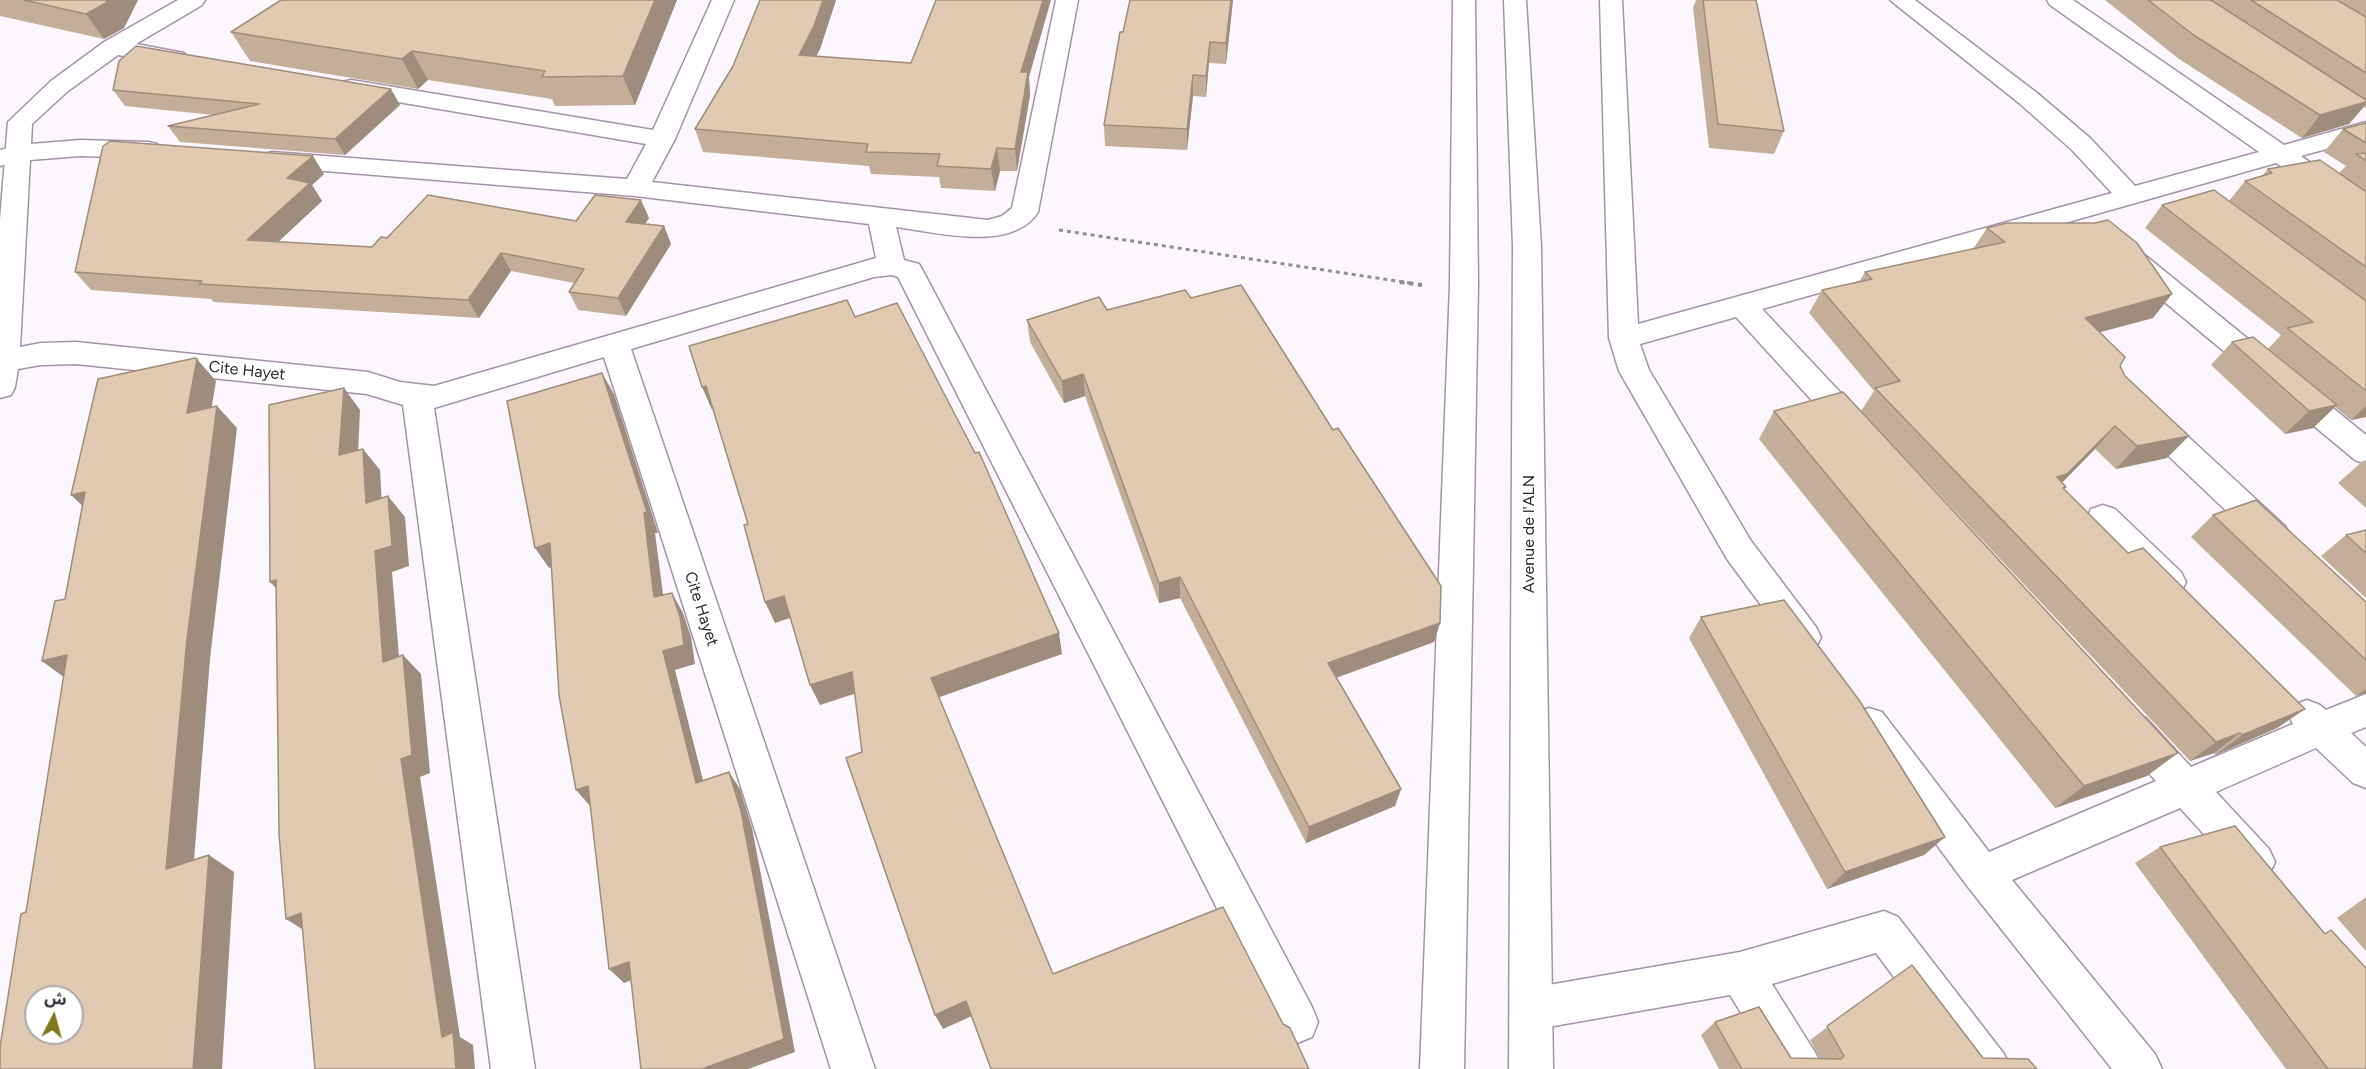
<!DOCTYPE html>
<html>
<head>
<meta charset="utf-8">
<style>
	body { margin:0 }
	#map { position:relative; width:2366px; height:1069px; overflow:hidden; background:#fbf7fc; font-family:Figtree,"Noto Sans Arabic",sans-serif }
	canvas { display:block }
	.north { position:absolute; left:24px; top:985px; width:60px; height:60px; box-sizing:border-box; background:#fff; border:2px solid #aba8ac; border-radius:50%; rotate:6deg; font-size:16px; font-weight:700; line-height:24px; text-align:center; color:#2e2630 }
	.north::after { content:''; display:block; margin:auto; width:21px; height:27px; background:#817a20; clip-path:polygon(50% 0,100% 100%,50% 72%,0 100%) }
</style>
</head>
<body>
<div id="map">
<canvas width="2366" height="1069"></canvas>
<div class="north">ش</div>
</div>
<script>
const context = document.querySelector('canvas').getContext('2d');
context.lineJoin = 'round';
function trace(path, color, width, dash) {
  context.strokeStyle = color;
  context.lineWidth = width;
  context.lineCap = dash ? 'butt' : 'round';
  context.setLineDash(dash || []);
  context.stroke(path);
}
function paint(path, color) {
  context.fillStyle = color;
  context.fill(path, 'evenodd');
}
function drawText(font, color, halo, rows, align = 'center') {
  context.font = font + ' Figtree,sans-serif';
  context.lineWidth = 4.5;
  context.setLineDash([]);
  context.textBaseline = 'middle';
  context.strokeStyle = halo;
  context.fillStyle = color;
  for (const [text, x, y, turn = 0] of rows) {
    context.save();
    context.translate(x, y);
    context.rotate((+turn || 0) * Math.PI / 180);
    context.textAlign = isNaN(turn) ? turn : align;
    if (halo) context.strokeText(text, 0, 0);
    context.fillText(text, 0, 0);
    context.restore();
  }
}
const pathFar1 = new Path2D(`
	M1059,230L1410,283`);
const path = new Path2D(`
	M1400,282L1422,285`);
const minor = new Path2D(`
	M178,0H205L202,5L136,44L184,53L188,58L184,63L176,65L118,55L68,91L32,124L31,144L80,140L148,142L157,144L161,150L157,156L148,158L80,156L30,160L20,347L41,343L76,342L368,372L400,382L434,386L876,258L869,224L635,196L263,166L259,160L263,154L272,152L627,179L646,144L351,94L342,92L339,87L342,82L351,80L653,130L712,0H734L675,139L652,182L988,220L1002,216L1012,208L1056,0H1078L1038,212C1012,253 936,232 896,227L904,260L919,264L923,271L1312,1007L1318,1022L1312,1037L1297,1043L1282,1037L898,277L892,275L874,277L631,349L875,1069H831L604,357L434,408L535,1069H491L403,405L367,394L76,364L41,365L18,369L15,387L11,395L0,398V220L8,122L51,81L104,42Z
	M1600,0H1622L1638,324L2112,193L2072,150L2019,103L1890,0H1915L2037,93L2090,138L2135,186L2259,152L2050,5L2047,0H2073L2284,145L2366,122V138L2301,156L2366,201V223L2357,220L2276,163L1762,309L1868,422L1872,430L1868,438L1857,442L1846,438L1736,317L1640,344L1649,370L1751,541L1816,627L1821,637L1816,647L1804,652L1792,647L1727,559L1619,371L1609,338Z
	M2136,254L2146,256L2366,435V464L2355,460L2126,270L2122,263L2126,256Z
	M2147,406L2158,409L2285,526L2290,535L2285,544L2273,548L2261,544L2136,425L2132,417L2136,409Z
	M2103,505L2115,509L2181,572L2186,582L2181,592L2169,596L2157,592L2091,527L2087,518L2091,509Z
	M2366,694V727L2351,733L2366,747V788L2353,783L2316,748L2216,792L2269,849L2275,862L2269,875L2255,881L2241,875L2180,808L2012,880L2155,1054L2162,1069H2112L1968,887L1856,736L1851,724L1856,712L1869,708L1882,712L1989,852L2156,781L2120,742L2115,730L2120,718L2133,714L2146,718L2191,767L2293,724L2289,716L2294,705L2307,700L2320,705L2326,710Z
	M1884,911L1898,917L2004,1054L2011,1069H1962L1876,953L1772,984L1816,1054L1823,1069H1776L1730,995L1531,1030L1516,1024L1510,1009L1516,994L1531,988L1740,952Z`);
const major = new Path2D(`
	M1453,0H1475L1478,284L1464,1069H1420L1450,284Z
	M1504,0H1526L1541,246L1553,1069H1509L1513,246Z
	M19,145L28,147L32,153L28,159L0,166V150Z`);
const wall = new Path2D(`
	M0,0H138L124,28L104,39L0,16Z
	M281,0H677L635,105L555,106L552,99L428,80L418,89L250,61L231,32Z
	M760,0H836L820,49L816,56L1029,77L1030,95L1017,171H1000L995,191L941,188L939,177L871,174L869,166L703,152L695,129L733,66Z
	M1233,0L1226,64L1209,63L1206,97L1193,96L1187,150L1105,146L1104,125L1123,32Z
	M1696,0H1756L1784,131L1774,154L1709,148L1693,8Z
	M2105,0H2366V108L2364,107L2349,124L2302,138L2179,59Z
	M113,90L400,105L345,155L180,142L168,126L214,115L125,106Z
	M2366,123V417L2351,420L2335,407L2313,428L2285,434L2211,365L2232,342L2268,349L2281,335L2145,228L2162,205L2229,201L2245,181L2262,176L2268,169L2339,173L2346,166L2324,152L2343,129Z
	M324,174L312,185L322,201L278,242L372,247L387,238L576,221L649,218L645,224L664,226L671,244L626,316L578,310L569,292L574,283L511,271L479,318L214,302L211,299L91,290L75,272Z
	M1987,228L2153,318L2100,332L2120,366L2167,458L2116,469L2095,449L2062,482L2066,487L2064,490L2128,553L2305,709L2277,728L2215,755L2214,753L2190,761L1861,411L1874,391L1809,313L1822,290L1859,282L1865,272L1973,249Z
	M1191,298L1440,623L1434,642L1336,677L1401,789L1395,806L1306,843L1180,598L1159,603L1085,396L1064,403L1030,342L1027,320L1107,310Z
	M1774,411L2147,776L2055,808L1759,439Z
	M2366,460V508L2338,483L2363,461Z
	M2213,515L2366,602V693L2356,696L2191,537Z
	M2366,530V598L2321,556L2346,535Z
	M1701,617L1945,837L1924,855L1827,889L1689,638Z
	M2160,847L2325,933L2331,930L2366,1069H2286L2135,863Z
	M2366,897V951L2337,918Z
	M1912,965L1983,1058L2037,1069H1719L1701,1035L1715,1022L1791,1058H1820L1810,1040Z`);
const shadedWall = new Path2D(`
	M107,0H138L124,28L104,39L86,14Z
	M655,0H677L635,105L623,76Z
	M823,0H836L820,49L805,77L799,55Z
	M1043,0H1051L1029,77L1030,95L1017,171L1015,149L1021,72Z
	M1231,0H1233L1226,64V43Z
	M1210,42L1209,63L1206,97V76Z
	M412,51L428,80L418,89L402,59Z
	M1193,75V96L1187,150V129Z
	M391,89L400,105L345,155L335,139Z
	M2366,102V104L2349,124L2302,138L2320,115Z
	M997,148L1000,171L995,191L991,169Z
	M313,156L324,174L312,185L322,201L261,258L247,240L287,178Z
	M641,200L649,218L634,240L626,222Z
	M664,226L671,244L626,316L618,298Z
	M501,253L511,271L479,318L468,300Z
	M2172,294L2153,318L2067,341L2085,318Z
	M197,359L216,381L207,435L187,413Z
	M602,373L614,394L658,533H655L666,617L654,597Z
	M1083,374L1085,396L1064,403L1062,381Z
	M706,386L716,409L712,410L702,387Z
	M344,388L360,410L357,477L339,455Z
	M2337,405L2313,428L2285,434L2309,411Z
	M217,406L237,428L210,659L192,885L166,869L187,639Z
	M2366,406V417L2351,420Z
	M2115,426L2095,449L2048,497L2057,477Z
	M2189,436L2167,458L2116,469L2137,446Z
	M363,449L380,470L383,524L366,503Z
	M85,492L94,517L71,495Z
	M388,496L405,517L409,566L392,572L401,681L383,662L375,551Z
	M550,543L563,563L549,568L535,548Z
	M1180,577V598L1159,603V583Z
	M276,580L290,602L270,582Z
	M672,593L683,613L691,637L695,664L675,670L708,800L696,783L663,651Z
	M784,596L793,617L775,623L765,602Z
	M1440,623L1434,642L1325,682L1328,663Z
	M1059,633L1062,654L937,698L931,678Z
	M67,655L69,681L42,661Z
	M403,655L421,674L430,773L420,777L460,1037L473,1045L475,1069H456L442,1037L401,759Z
	M852,672L860,692L820,705L810,685Z
	M2366,689V693L2356,696Z
	M2305,709L2277,728L2215,755L2242,735Z
	M2240,733L2214,753L2190,761L2216,742Z
	M2178,753L2147,776L2055,808L2084,786Z
	M729,772L740,789L752,828L795,1052L748,1069H702Z
	M588,786L591,807L576,790Z
	M1401,789L1395,806L1306,843L1309,827Z
	M1945,837L1924,855L1827,889L1845,872Z
	M209,855L234,872L222,1069H193Z
	M301,913L310,934L286,919Z
	M629,962L643,976L624,983L609,969Z
	M966,1001L972,1016L943,1029L935,1015Z`);
const building = new Path2D(`
	M24,0H107L106,3L86,14Z
	M281,0H655L623,76L542,77L545,71L412,51L402,59L231,32Z
	M760,0H823L814,26L799,55L911,63L936,0H1043L1021,72H1028L1015,149L997,148L991,169L937,166L940,154L866,152L868,144L695,129L733,66Z
	M1130,0H1231L1226,43L1210,42L1206,76L1193,75L1187,129L1104,125L1120,32H1123Z
	M1703,0H1756L1784,131L1718,124Z
	M2148,0H2211L2366,100V102L2320,115L2195,36Z
	M2251,0H2337L2366,17V73Z
	M136,46L391,89L335,139L168,126L259,104L113,90L119,61Z
	M2366,123V143L2343,129Z
	M110,141L313,156L287,178L310,183L247,240L372,247L381,237L387,238L428,195L576,221L595,195L641,200L626,222L664,226L618,298L569,292L584,269L501,253L468,300L199,284L202,281L75,272L103,146Z
	M2366,153V161L2356,154Z
	M2320,160L2366,192V267L2245,181L2272,173L2268,169Z
	M2214,190L2366,301V391L2287,328L2313,322L2162,205Z
	M2108,220L2137,243L2172,294L2085,318L2125,357L2120,366L2125,376L2189,436L2137,446L2115,426L2067,474L2057,477L2066,487L2063,488L2128,553L2143,548L2305,709L2242,735L2240,733L2216,742L1875,388L1900,381L1822,290L1872,279L1865,272L2005,242L1987,228L2007,223H2095Z
	M1241,285L1333,430L1338,428L1441,586L1440,623L1328,663L1401,789L1309,827L1180,577L1159,583L1083,374L1062,381L1027,320L1099,297L1107,310L1185,290L1191,298Z
	M847,300L855,317L897,303L975,453L979,452L1059,633L931,678L1053,974L1223,907L1283,1024L1290,1028L1309,1069H991L966,1001L935,1015L846,758L862,752L852,672L810,685L784,596L765,602L744,525L748,524L706,386L702,387L689,346Z
	M2253,337L2337,405L2309,411L2232,342Z
	M195,358L197,359L187,413L217,406L187,639L166,869L209,855L193,1069H0V1047L21,914L26,912L67,655L42,661L55,601L65,599L85,492L71,495L98,379ZM36,997H72V1033H36Z
	M602,373L647,512L644,513L654,597L672,593L680,617L684,645L663,651L696,783L729,772L741,811L784,1039L702,1069H641L629,962L609,969L588,786L576,790L559,695L550,543L535,548L507,401Z
	M344,388L339,455L363,449L366,503L388,496L392,546L375,551L383,662L403,655L412,755L401,759L442,1037L453,1032L456,1069H315L301,913L286,919L279,834L276,580L270,582L269,405Z
	M1843,392L2178,753L2084,786L1774,411Z
	M2256,500L2366,602V660L2213,515Z
	M2366,530V553L2346,535Z
	M1784,600L1859,700L1945,837L1845,872L1701,617Z
	M2235,826L2325,934L2331,930L2366,968V1069H2328L2160,847Z
	M1912,965L1983,1058L2028,1059L2037,1069H1742L1715,1022L1759,1007L1791,1058L1841,1059L1844,1056L1827,1026Z`);
const streetNames = [
	["Cite Hayet",247,371,6],
	["Avenue de l'ALN",1529,534,-90],
	["Cite Hayet",701,609,72]
];
trace(minor, '#a592aa', 3);
trace(major, '#a592aa', 3);
trace(pathFar1, '#928c93', 3, [4, 4]);
trace(path, '#928c93', 4, [4.5, 4.5]);
paint(minor, '#fff');
paint(major, '#fff');
paint(wall, '#c2ae99');
paint(shadedWall, '#9e8d7d');
paint(building, '#e1cab2');
trace(building, '#9e8d7d', 1.5);
drawText('16px', '#2e2630', '#fff', streetNames);
</script>
</body>
</html>
